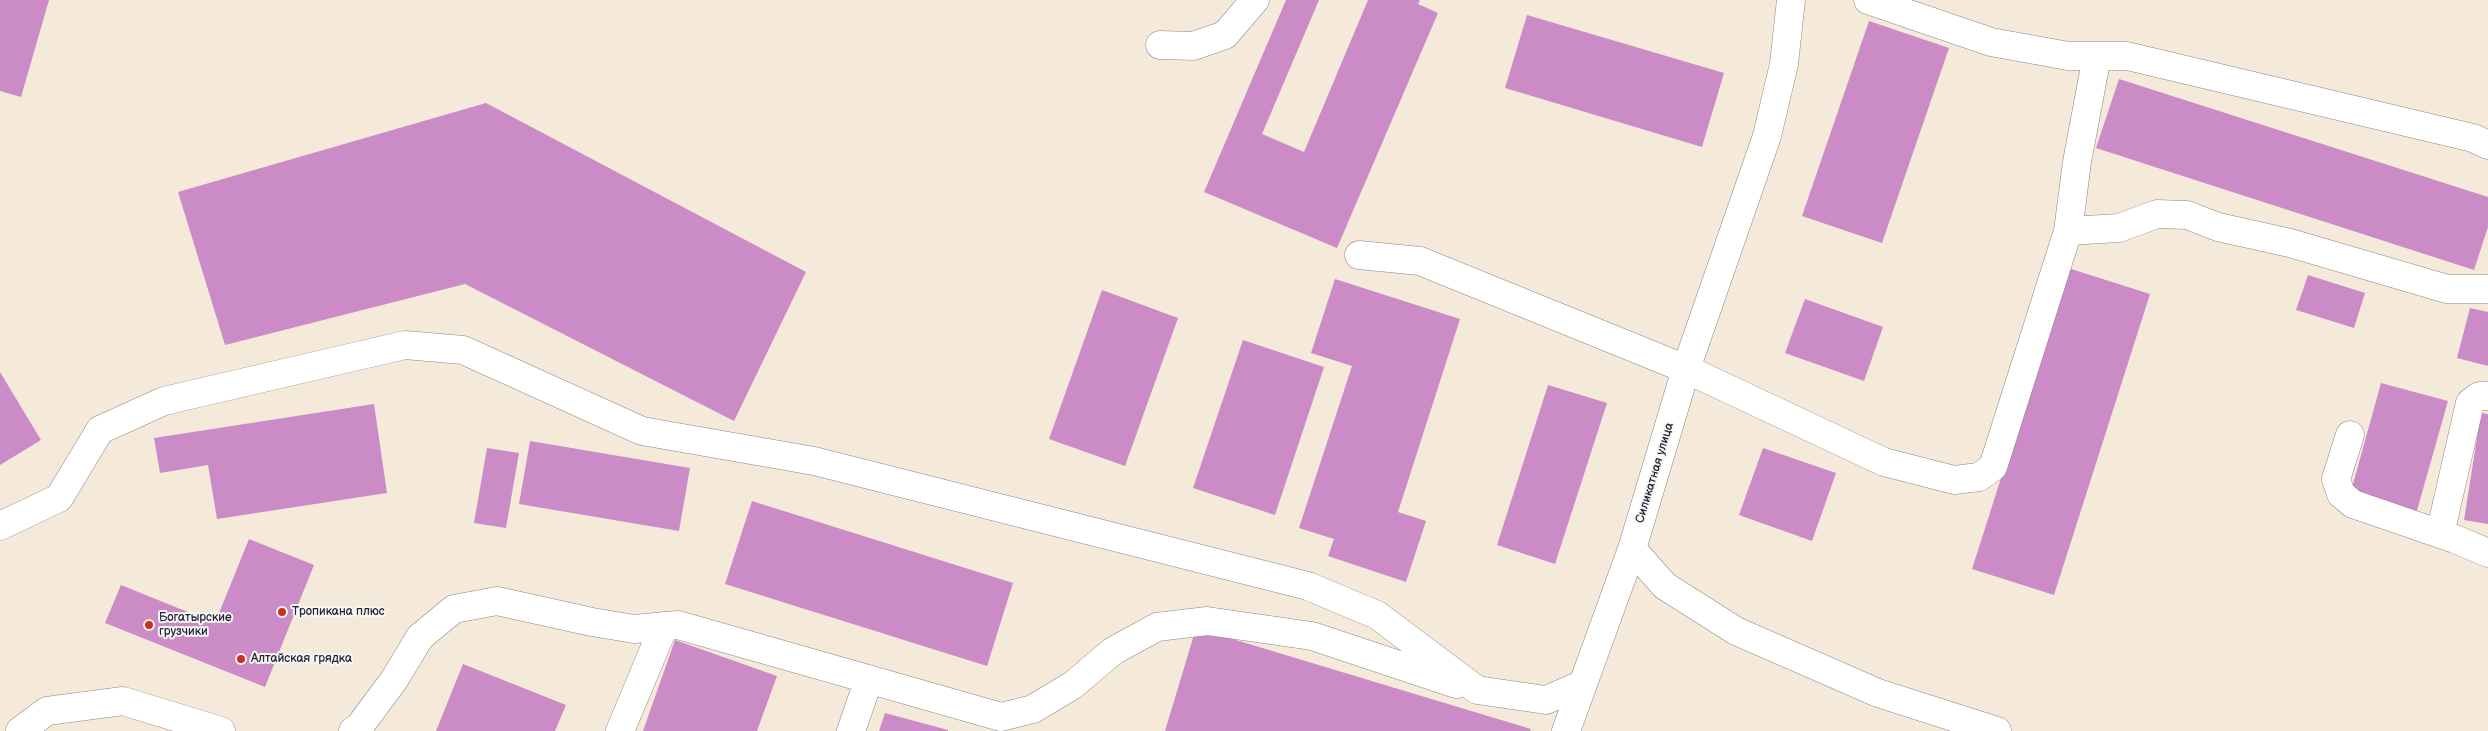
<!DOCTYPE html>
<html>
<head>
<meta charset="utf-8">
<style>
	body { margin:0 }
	canvas { display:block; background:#f5e9da }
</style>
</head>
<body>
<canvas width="2488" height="731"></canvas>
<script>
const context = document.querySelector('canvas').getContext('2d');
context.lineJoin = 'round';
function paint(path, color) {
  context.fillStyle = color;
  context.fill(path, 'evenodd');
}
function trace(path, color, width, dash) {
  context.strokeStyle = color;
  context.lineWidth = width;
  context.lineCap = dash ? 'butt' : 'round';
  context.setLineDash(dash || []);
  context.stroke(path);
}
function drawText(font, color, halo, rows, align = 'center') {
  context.font = font + ' "Balsamiq Sans",sans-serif';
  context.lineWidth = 4;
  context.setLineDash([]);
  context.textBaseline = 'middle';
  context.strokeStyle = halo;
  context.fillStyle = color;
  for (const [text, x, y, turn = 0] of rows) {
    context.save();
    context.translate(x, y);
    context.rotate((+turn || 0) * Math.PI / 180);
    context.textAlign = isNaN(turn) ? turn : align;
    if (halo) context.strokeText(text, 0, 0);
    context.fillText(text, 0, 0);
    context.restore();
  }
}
const building = new Path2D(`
	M0,0H49L21,97L0,91Z
	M1286,0H1319L1262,134L1304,152L1368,0H1420L1418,4L1438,13L1337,248L1204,192Z
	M1527,15L1724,73L1702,147L1505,88Z
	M1869,21L1949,48L1882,243L1802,216Z
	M2119,79L2488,197V227L2474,270L2096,148Z
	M486,103L806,272L734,421L465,284L225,345L178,192Z
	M2068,268L2150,294L2054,595L1972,569Z
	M2308,275L2365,293L2354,328L2296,310Z
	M1335,279L1460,319L1398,512L1426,521L1406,582L1328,556L1334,539L1299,528L1352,366L1311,353Z
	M1102,290L1178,318L1125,466L1049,439Z
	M1805,299L1883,327L1864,381L1785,353Z
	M2470,308L2488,312V366L2457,358Z
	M1243,340L1324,367L1275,515L1193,488Z
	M0,372L41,440L0,465Z
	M2381,383L2448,401L2416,514L2350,495Z
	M1548,385L1607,403L1555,564L1497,545Z
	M374,404L387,493L217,519L208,465L160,473L154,438Z
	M2481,413L2488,414V524L2464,520Z
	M530,441L690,468L679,531L519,504Z
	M487,448L519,453L506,528L474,523Z
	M1763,448L1836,473L1812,541L1739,515Z
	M752,501L1013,583L987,666L725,584Z
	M249,539L314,565L265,687L105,623L121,585L215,623Z
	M1196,628L1531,729L1530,731H1165Z
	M675,640L777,676L757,731H643Z
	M463,664L566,705L555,731H436Z
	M885,713L948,730V731H879Z`);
const minor = new Path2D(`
	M1791,0L1784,64L1767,136L1686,369L1632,549L1665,586L1736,631L1878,693L1997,731
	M1868,0L1991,42L2068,56H2127L2473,138L2488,145
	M1160,45L1193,46L1225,35L1255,0
	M2068,231L2119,228L2157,214L2187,215L2218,227L2290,243L2447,289H2488
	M1359,255L1420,261L1686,369L1884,462L1954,480L1979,477L1993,467L2068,231L2077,162L2097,56
	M2350,435L2336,479L2341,494L2353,504L2455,539L2488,553
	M0,526L59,498L100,430L164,401L405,345L463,350L642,431L814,461L1308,586L1377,615L1477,690L1546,700L1583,684
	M2440,534L2470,403L2479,396H2488
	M20,731L47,711L123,701L221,731
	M353,731L359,727L394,680L420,637L454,609L497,601L592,622L634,629L678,625L1001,717L1033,709L1073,685L1113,651L1157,627L1207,621L1312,636L1456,684
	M620,731L664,626
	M851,731L869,679
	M1566,731L1632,549`);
const markers = [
	[282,612,5,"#c8321e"],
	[149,625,5,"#c8321e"],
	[241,659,5,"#c8321e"]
];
const streetNames = [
	["Силикатная улица",1655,473,-73]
];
const poiNames = [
	["Тропикана плюс",292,612],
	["Богатырские",159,618],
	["грузчики",159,632],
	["Алтайская грядка",251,659]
];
paint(building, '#cb8bc7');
trace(minor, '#8c868a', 29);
trace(minor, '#fff', 28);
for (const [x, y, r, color] of markers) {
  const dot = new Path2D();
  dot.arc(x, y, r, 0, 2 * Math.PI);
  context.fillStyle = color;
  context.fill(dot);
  trace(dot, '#f6f6f2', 2);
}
drawText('12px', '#22223b', '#f6f6f2', streetNames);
drawText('12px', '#22223b', '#f6f6f2', poiNames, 'left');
</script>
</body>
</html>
